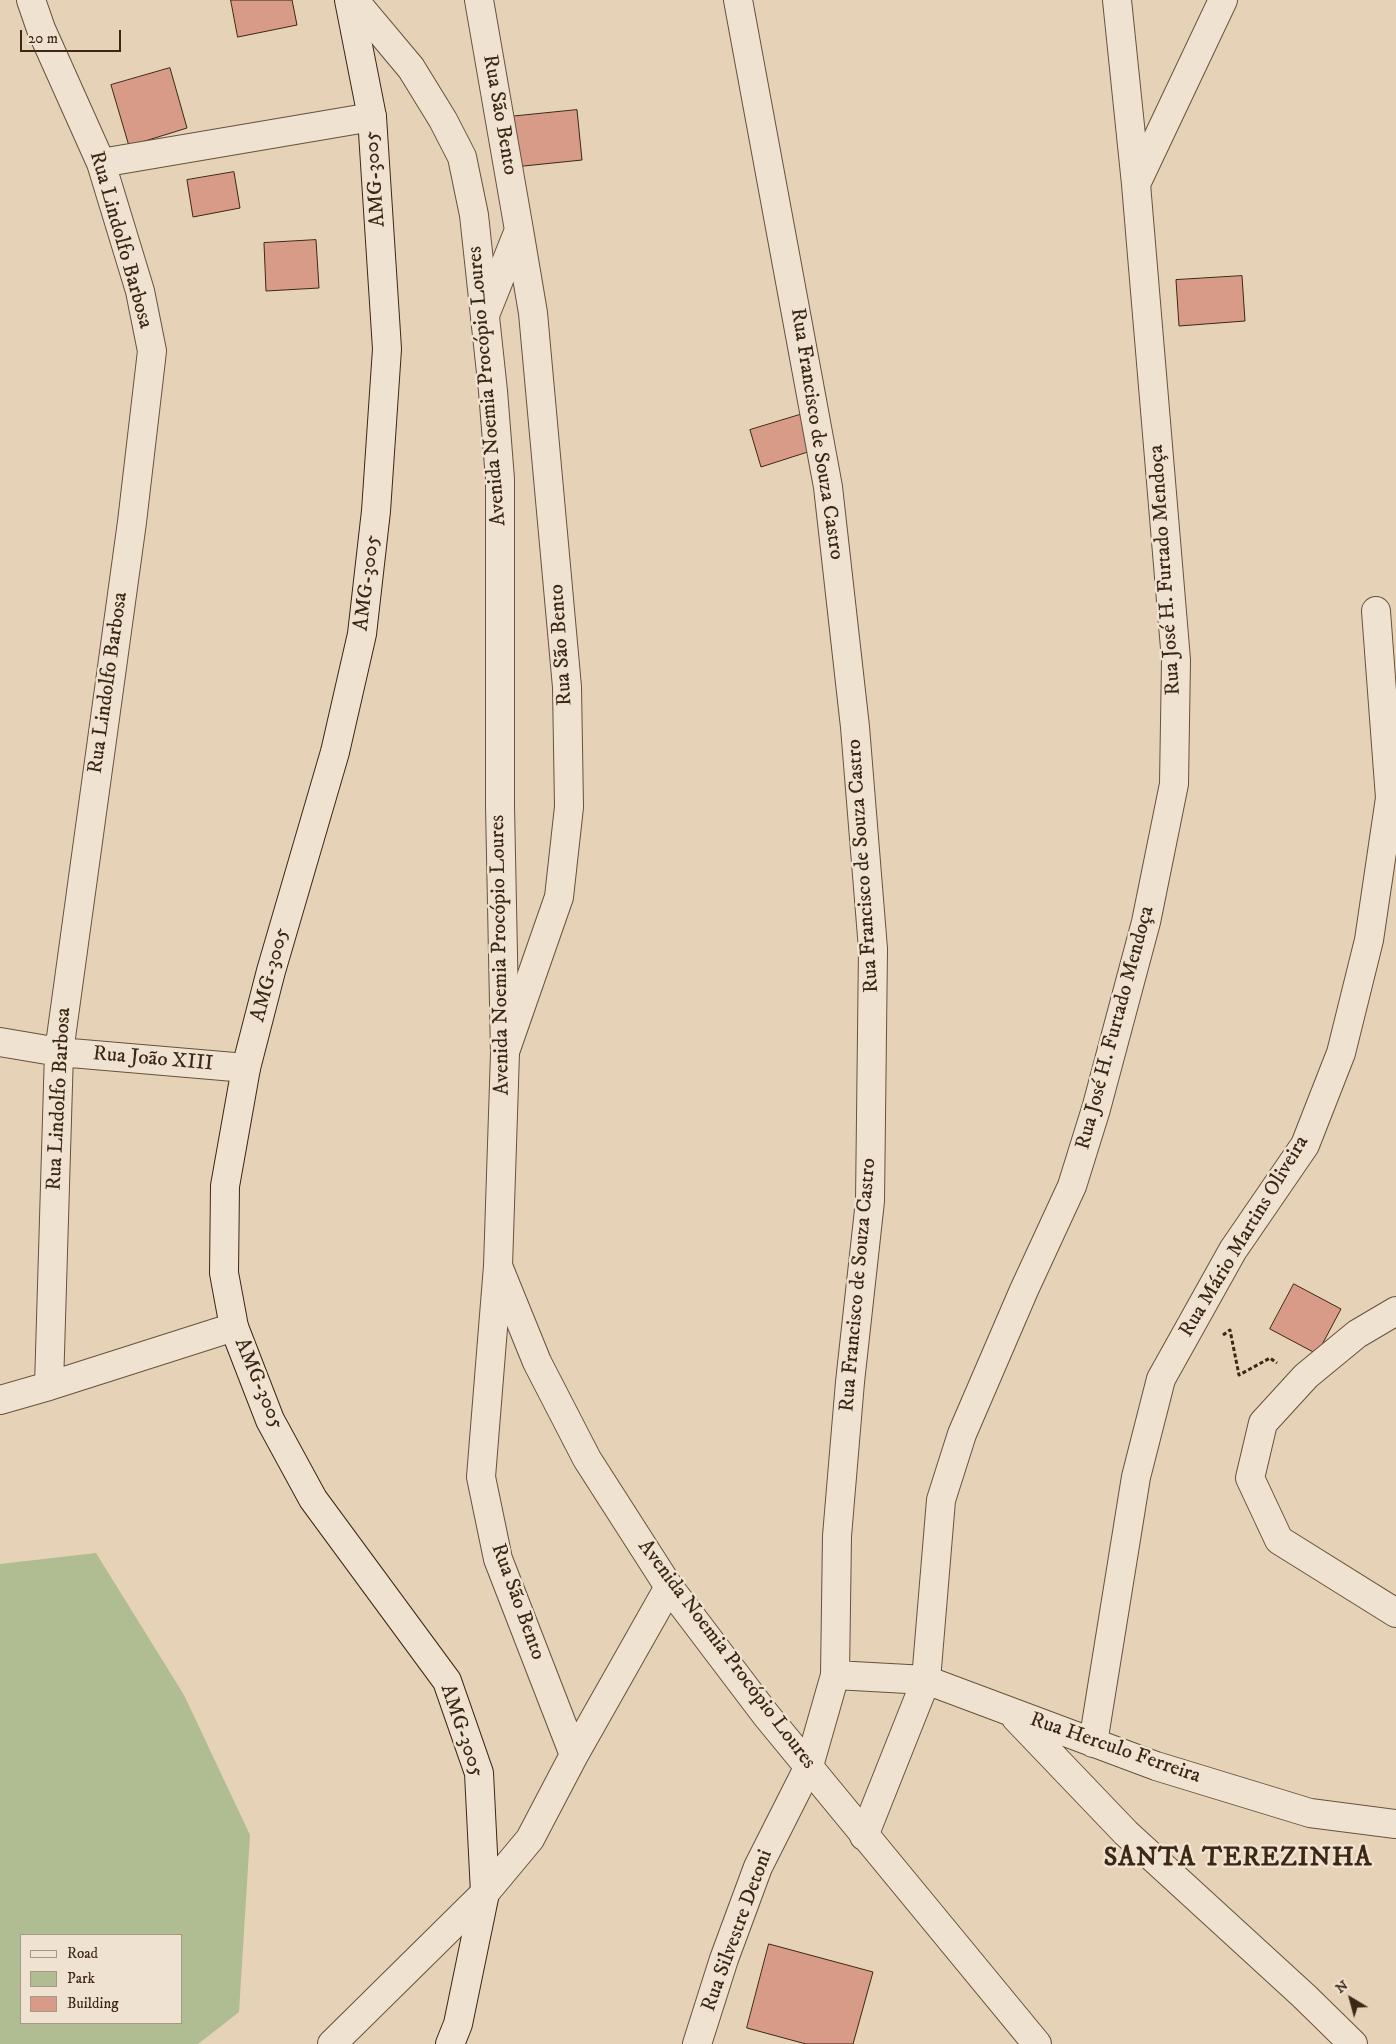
<!DOCTYPE html>
<html>
<head>
<meta charset="utf-8">
<style>
	body { margin:0 }
	#map { position:relative; width:1396px; height:2044px; overflow:hidden; background:#e6d2b6; font-family:"IM FELL DW Pica",serif }
	canvas { display:block }
	.legend { position:absolute; left:20px; top:1934px; width:162px; height:90px; box-sizing:border-box; background:#efe2d0; border:1px solid #a79785; margin:0; padding:6px 9px; list-style:none; font-size:15px; color:#3c2715 }
	.legend li { display:flex; align-items:center; gap:10px; height:25px }
	.legend b { width:25px; border:1px solid #a79785 }
	.north { position:absolute; left:1326px; top:1974px; width:50px; height:50px; -webkit-text-stroke:4px #efe2d0; paint-order:stroke; rotate:323deg; font-size:14px; font-weight:700; line-height:20px; text-align:center; color:#3c2715 }
	.north::after { content:''; display:block; margin:auto; width:18px; height:22px; background:#3c2715; clip-path:polygon(50% 0,100% 100%,50% 72%,0 100%) }
	.scale { position:absolute; left:20px; top:30px; width:101px; height:22px; box-sizing:border-box; border:2px solid #3c2715; border-top:0; padding-left:6px; font-size:15px; line-height:18px; white-space:nowrap; color:#3c2715; -webkit-text-stroke:4px #efe2d0; paint-order:stroke }
</style>
</head>
<body>
<div id="map">
<canvas width="1396" height="2044"></canvas>
<ul class="legend">
<li><b style="height:6px;background:#efe2d0"></b>Road</li>
<li><b style="height:14px;background:#b0bd92"></b>Park</li>
<li><b style="height:14px;background:#d79b88"></b>Building</li>
</ul>
<div class="north">N</div>
<div class="scale">20 m</div>
</div>
<script>
const context = document.querySelector('canvas').getContext('2d');
context.lineJoin = 'round';
function paint(path, color) {
  context.fillStyle = color;
  context.fill(path, 'evenodd');
}
function trace(path, color, width, dash) {
  context.strokeStyle = color;
  context.lineWidth = width;
  context.lineCap = dash ? 'butt' : 'round';
  context.setLineDash(dash || []);
  context.stroke(path);
}
function drawText(font, color, halo, rows, align = 'center') {
  context.font = font + ' "IM FELL DW Pica",serif';
  context.lineWidth = 5;
  context.setLineDash([]);
  context.textBaseline = 'middle';
  context.strokeStyle = halo;
  context.fillStyle = color;
  for (const [text, x, y, turn = 0] of rows) {
    context.save();
    context.translate(x, y);
    context.rotate((+turn || 0) * Math.PI / 180);
    context.textAlign = isNaN(turn) ? turn : align;
    if (halo) context.strokeText(text, 0, 0);
    context.fillText(text, 0, 0);
    context.restore();
  }
}
const green = new Path2D(`
	M96,1553L184,1695L250,1835L239,2012L198,2044H0V1564ZM21,1935H181V2023H21Z`);
const building = new Path2D(`
	M231,0H292L297,25L238,37Z
	M170,68L187,128L129,146L111,85Z
	M577,110L582,160L514,167L508,117Z
	M234,172L240,208L193,217L187,180Z
	M316,240L319,288L266,291L264,243Z
	M1242,276L1245,321L1179,326L1176,280Z
	M806,413L817,449L761,467L750,430Z
	M1294,1284L1341,1309L1317,1354L1270,1329Z
	M769,1944L873,1972L853,2044H806L747,2028Z`);
const path = new Path2D(`
	M1223,1335L1230,1330L1239,1375L1270,1358L1277,1363`);
const minor = new Path2D(`
	M31,0L41,29L101,163L140,291L152,351L132,522L59,1052L49,1386
	M479,0L519,230L485,315
	M101,163L372,117
	M1136,184L1223,0
	M0,1042L59,1052L246,1068
	M506,1049L559,897L569,807L567,687L533,313L519,230
	M498,1266L481,1477L498,1559L574,1755
	M1396,1311L1357,1334L1306,1376L1263,1423L1250,1478L1279,1540L1396,1613
	M0,1400L49,1386L234,1327
	M835,1675L926,1680L1156,1766L1310,1813L1396,1824
	M1016,1718L1126,1833L1304,1996L1353,2044
	M1093,1743L1136,1477L1161,1379L1233,1250L1305,1145L1341,1053L1369,940L1390,798L1376,611
	M864,1836L926,1680L941,1500L962,1434L1024,1290L1072,1186L1096,1109L1146,922L1174,784L1176,660L1136,184L1117,0
	M332,2044L485,1893L530,1839L574,1755L669,1587
	M697,2044L724,1959L758,1867L809,1766L835,1675L837,1536L850,1382L870,1201L873,949L855,727L828,487L738,0`);
const tertiary = new Path2D(`
	M354,0L411,68L443,120L462,157L474,215L493,391L500,479V806L505,1053L498,1266L537,1362L587,1459L669,1587L766,1715L1037,2044`);
const secondary = new Path2D(`
	M349,0L372,117L387,349L376,511L362,634L335,752L271,971L246,1068L225,1186L224,1273L234,1327L270,1420L313,1499L447,1681L479,1773L485,1893L458,2024L450,2044`);
const streetNames = [
	["Rua São Bento",499,115,80],
	["AMG-3005",376,179,-94],
	["Rua Lindolfo Barbosa",120,240,74],
	["Avenida Noemia Procópio Loures",488,386,-95],
	["Rua Francisco de Souza Castro",816,434,81],
	["Rua José H. Furtado Mendoça",1166,570,-94],
	["AMG-3005",368,583,-83],
	["Rua São Bento",562,645,-94],
	["Rua Lindolfo Barbosa",109,683,-82],
	["Rua Francisco de Souza Castro",864,866,-94],
	["Avenida Noemia Procópio Loures",501,955,-91],
	["AMG-3005",271,975,-75],
	["Rua José H. Furtado Mendoça",1116,1028,-75],
	["Rua João XIII",153,1060,5],
	["Rua Lindolfo Barbosa",60,1099,-87],
	["Rua Mário Martins Oliveira",1245,1237,-59],
	["Rua Francisco de Souza Castro",859,1285,-85],
	["AMG-3005",258,1384,67],
	["Rua São Bento",517,1602,70],
	["Avenida Noemia Procópio Loures",726,1655,53],
	["AMG-3005",461,1731,71],
	["Rua Herculo Ferreira",1115,1749,19],
	["Rua Silvestre Detoni",738,1931,-70]
];
const districtNames = [
	["SANTA TEREZINHA",1238,1860]
];
paint(green, '#b0bd92');
paint(building, '#d79b88');
trace(building, '#3c2715', 1);
trace(minor, '#66523d', 30);
trace(tertiary, '#66523d', 30);
trace(secondary, '#3c2715', 30);
trace(path, '#3c2715', 3, [4, 2.5]);
trace(minor, '#efe2d0', 28);
trace(tertiary, '#efe2d0', 28);
trace(secondary, '#efe2d0', 28);
drawText('21px', '#3c2715', '#efe2d0', streetNames);
context.letterSpacing = '1px';
drawText('bold 26px', '#3c2715', '#efe2d0', districtNames);
context.letterSpacing = '0px';
</script>
</body>
</html>
